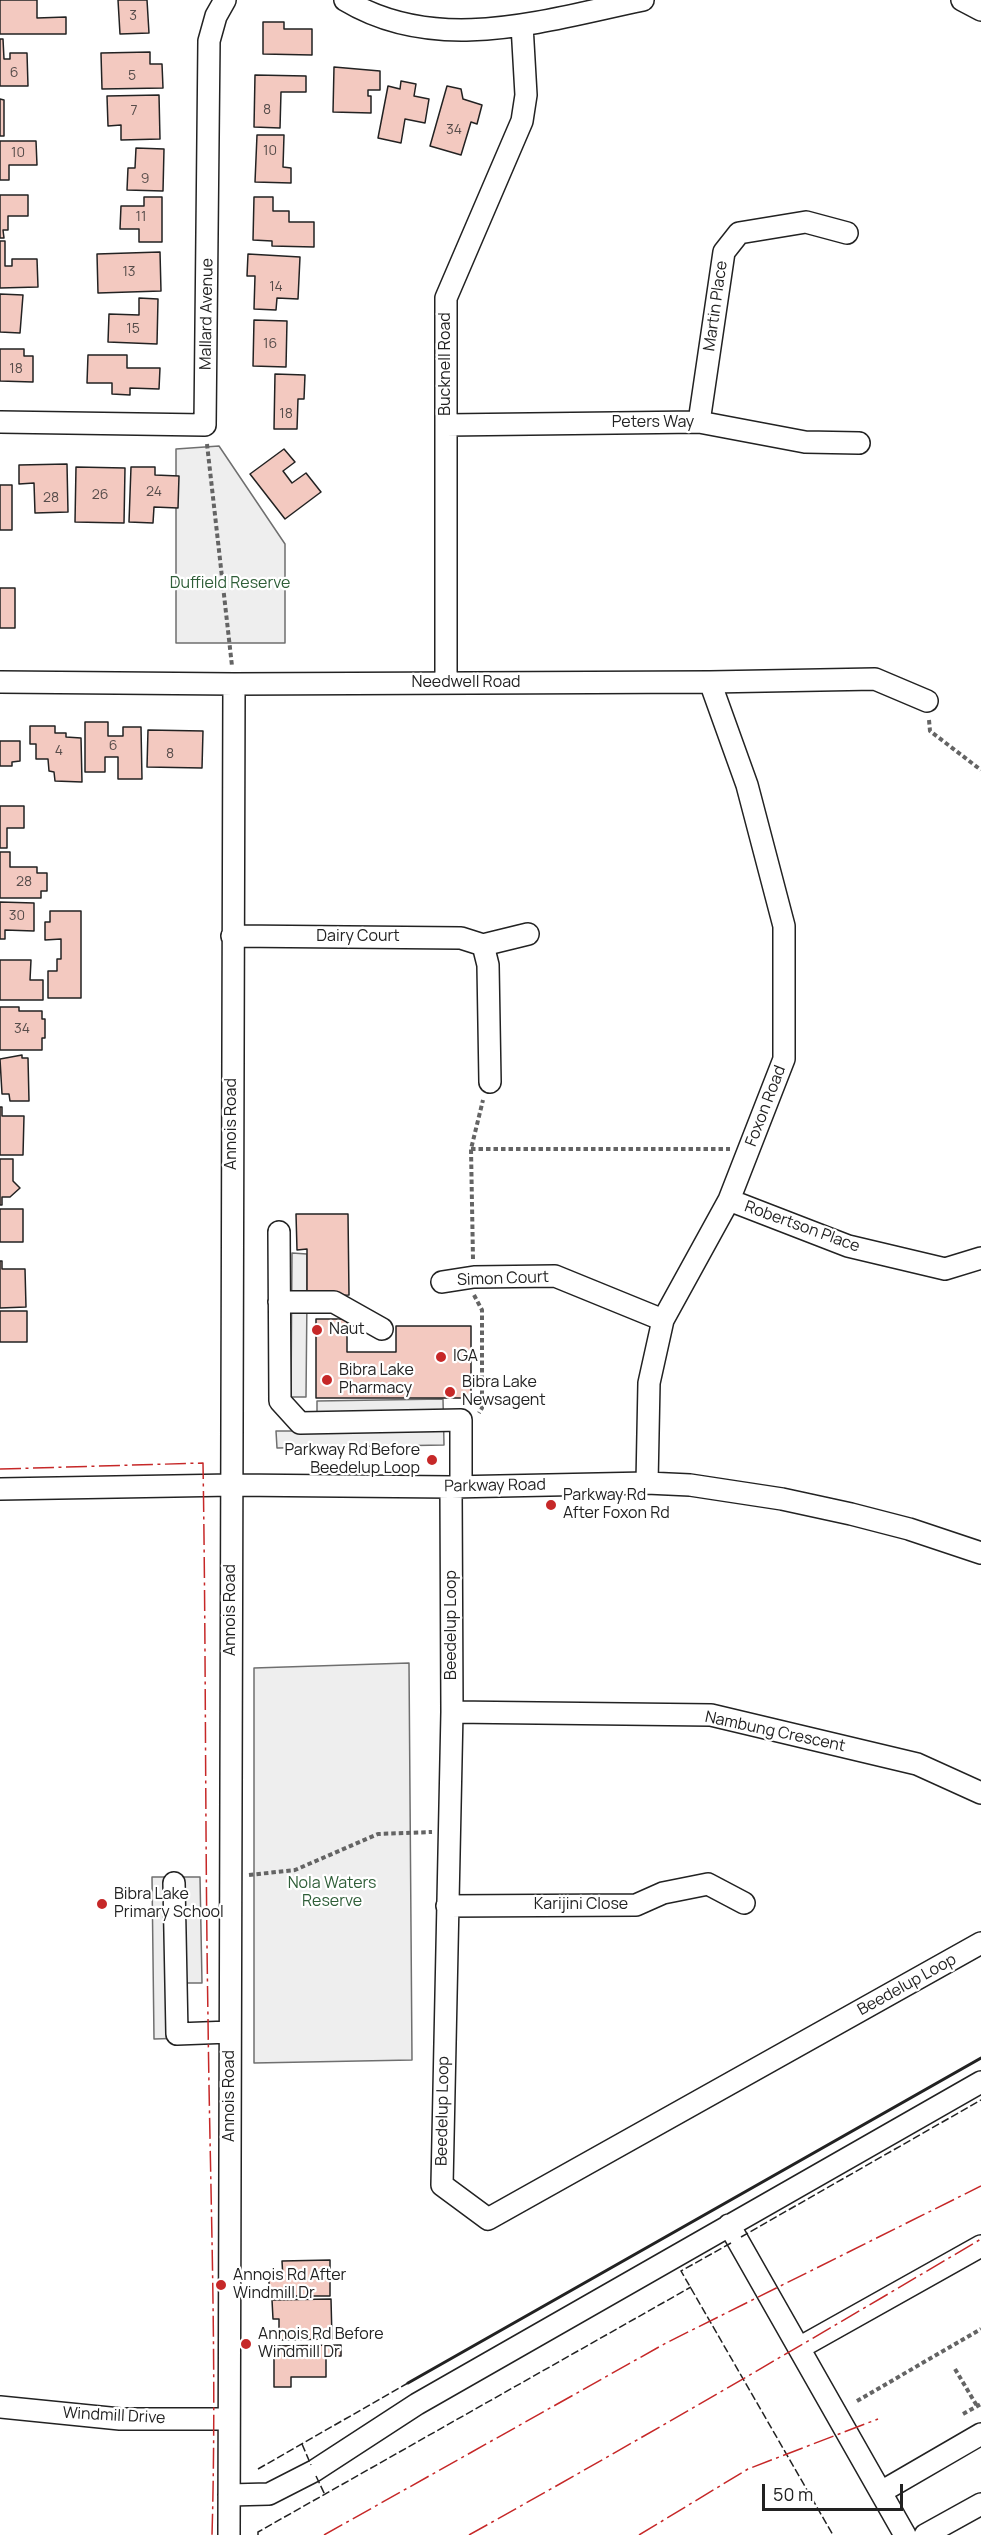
<!DOCTYPE html>
<html>
<head>
<meta charset="utf-8">
<style>
	body { margin:0 }
	#map { position:relative; width:981px; height:2535px; overflow:hidden; background:#fff; font-family:Manrope,sans-serif }
	canvas { display:block }
	.scale { position:absolute; left:762px; top:2484px; width:141px; height:27px; box-sizing:border-box; border:3px solid #222; border-top:0; padding-left:8px; font-size:18px; line-height:21px; white-space:nowrap; color:#222; -webkit-text-stroke:4px #fff; paint-order:stroke }
</style>
</head>
<body>
<div id="map">
<canvas width="981" height="2535"></canvas>
<div class="scale">50 m</div>
</div>
<script>
const context = document.querySelector('canvas').getContext('2d');
context.lineJoin = 'round';
function paint(path, color) {
  context.fillStyle = color;
  context.fill(path, 'evenodd');
}
function trace(path, color, width, dash) {
  context.strokeStyle = color;
  context.lineWidth = width;
  context.lineCap = dash ? 'butt' : 'round';
  context.setLineDash(dash || []);
  context.stroke(path);
}
function drawText(font, color, halo, rows, align = 'center') {
  context.font = font + ' Manrope,sans-serif';
  context.lineWidth = 4.5;
  context.setLineDash([]);
  context.textBaseline = 'middle';
  context.strokeStyle = halo;
  context.fillStyle = color;
  for (const [text, x, y, turn = 0] of rows) {
    context.save();
    context.translate(x, y);
    context.rotate((+turn || 0) * Math.PI / 180);
    context.textAlign = isNaN(turn) ? turn : align;
    if (halo) context.strokeText(text, 0, 0);
    context.fillText(text, 0, 0);
    context.restore();
  }
}
const green = new Path2D(`
	M219,446L285,544V643H176V449Z
	M409,1663L412,2060L254,2063V1668Z`);
const parking = new Path2D(`
	M292,1253L307,1254V1296L306,1397H291Z
	M443,1399L444,1445L277,1448L276,1431H317V1401Z
	M152,1877H200L202,1983H186V2038L154,2039Z`);
const building = new Path2D(`
	M0,0H37V18L66,17V34H0Z
	M118,0H147L149,33L120,34Z
	M263,22H284V29H312V55L263,54Z
	M0,39H3L4,59H10V53H27L28,86H0Z
	M150,52V64H162L163,88L102,89L101,53Z
	M334,67L380,71V90H368V96H371V113L333,112Z
	M255,75L306,76V92H281L280,128L254,127Z
	M401,81L416,84L414,96L429,99L425,123L405,119L401,143L378,138L388,86L400,89Z
	M447,86L461,89L463,99L482,105L477,124L471,122L461,155L430,146Z
	M159,95L160,139L121,140V125L108,126L107,96Z
	M0,99L4,100V136H0Z
	M257,135H284L283,167L291,168V183L255,182Z
	M0,141H36L37,165H9V180H0Z
	M136,148L164,149L163,191L127,190L128,168H135Z
	M0,195H28V216H8V230H3L4,238H0Z
	M144,197H162V242H139V229H120L121,206H144Z
	M254,197H273V211H289V222H314V247L272,246V241L253,240Z
	M0,241H5V266H12V259H37L38,287L0,288Z
	M160,252L161,291L98,293L97,254Z
	M248,254L300,257L298,299L277,298L276,310L254,309L255,276H247Z
	M0,294L23,295L20,333L0,332Z
	M139,298L158,299L157,344L108,342L109,314L139,315Z
	M254,320L287,321L286,367L253,366Z
	M0,349H24V356H33V382L0,381Z
	M88,355H127V368H160L159,389L130,388V395L112,394V383H87Z
	M275,374L305,375L304,399H298L297,429H274Z
	M284,449L295,462L283,471L292,483L306,473L321,492L285,519L250,474Z
	M67,464L68,512L35,513L34,483L19,484V465Z
	M76,467L125,468L124,523L75,522Z
	M131,467H155V475L179,476L178,508L154,507L153,523L129,522Z
	M0,485H12V530H0Z
	M0,588H15V628H0Z
	M85,722H108V736H123V727H141L142,779H118V757H105V772H85Z
	M30,726H55V733H66V737L81,738L82,782L55,781L54,772L49,771L48,759H36V744H30Z
	M148,730L203,731L202,768L147,767Z
	M0,741H20V761L12,762V766H0Z
	M0,806H24V828H7V848H0Z
	M0,852H10V867H37V873H47V891H41V898H0Z
	M0,902L34,903V931L5,930V939H0Z
	M50,911H81V998H48V971H57V959H61V939L45,940V922H50Z
	M0,960H31L30,980H43V1000H0Z
	M0,1007H19V1011H42V1019H45V1038H42V1050H0Z
	M22,1055V1058H28L29,1101H10L9,1094H2L0,1059Z
	M0,1107H2V1116H24L23,1155H0Z
	M0,1159H13V1181L20,1188L10,1197H2V1205H0Z
	M0,1209H23V1242H0Z
	M296,1214H348L349,1295L307,1296V1249L297,1250Z
	M0,1261H2V1269H25L26,1307L0,1308Z
	M0,1311H27V1342H0Z
	M316,1319H347V1352H396V1326H471V1398H316Z
	M330,2260V2296H269V2279H283L282,2261Z
	M331,2299L332,2339L279,2340V2319H273L272,2300Z
	M341,2345V2356H326V2377H291V2387H274V2346Z`);
const path = new Path2D(`
	M207,444L232,666
	M929,720L930,731L981,770
	M471,1149H730
	M473,1259L471,1149L483,1100
	M474,1295L482,1310V1408L479,1413
	M249,1875L295,1870L378,1834L432,1832
	M955,2369L977,2406
	M857,2401L981,2329
	M963,2414L981,2404`);
const minor = new Path2D(`
	M345,0C438,56 545,20 643,0
	M962,0L981,10
	M0,422L205,425L209,41L216,16L225,0
	M699,422L724,252L739,233L806,222L847,233
	M446,425L699,422L805,442L859,443
	M0,682L234,684L710,682L875,679L927,701
	M446,683V298L522,121L526,95L522,25
	M232,936L461,938L483,945L488,965L490,1082
	M483,945L528,934
	M729,1200L848,1246L945,1269L981,1258
	M279,1232L280,1401L300,1423L461,1420V1486
	M442,1282L474,1277L555,1276L663,1320
	M279,1302H334L382,1329
	M647,1483L649,1383L663,1320L729,1200L784,1059V926L747,785L710,682
	M451,1487L452,1712L442,2185L488,2219L981,1943
	M0,1489L232,1485L451,1487L647,1483L690,1485L782,1499L851,1514L909,1529L981,1553
	M452,1712L711,1715L917,1764L981,1793
	M174,1883L177,2034L230,2032
	M447,1906L636,1905L663,1893L708,1884L744,1903
	M729,2225L905,2535
	M799,2348L981,2246
	M0,2407L120,2419H229
	M881,2492L981,2434
	M229,2495L269,2494L314,2471L417,2404L981,2082
	M229,2535L234,684
	M925,2535L981,2504`);
const fence = new Path2D(`
	M741,2237L981,2100
	M731,2243L681,2271L833,2535
	M302,2444L311,2465
	M258,2469L408,2383
	M316,2476L325,2495
	M258,2535V2532L691,2287`);
const wall = new Path2D(`
	M408,2383L981,2058`);
const power = new Path2D(`
	M0,1469L203,1463C206,1648 205,1833 208,2018C210,2190 217,2362 212,2535
	M324,2535L666,2343L981,2186
	M469,2535C641,2439 811,2340 981,2239
	M639,2535L748,2469L878,2419`);
const markers = [
	[317,1330,6,"#c62828"],
	[441,1357,6,"#c62828"],
	[327,1380,6,"#c62828"],
	[450,1392,6,"#c62828"],
	[432,1460,6,"#c62828"],
	[551,1505,6,"#c62828"],
	[102,1904,6,"#c62828"],
	[221,2285,6,"#c62828"],
	[246,2344,6,"#c62828"]
];
const numberNames = [
	["3",133,16],
	["6",14,73],
	["5",132,76],
	["8",267,110],
	["7",134,111],
	["34",454,130],
	["10",270,151],
	["10",18,153],
	["9",145,179],
	["11",141,217],
	["13",129,272],
	["14",276,287],
	["15",133,329],
	["16",270,344],
	["18",16,369],
	["18",286,414],
	["24",154,492],
	["26",100,495],
	["28",51,498],
	["6",113,746],
	["4",59,751],
	["8",170,754],
	["28",24,882],
	["30",17,916],
	["34",22,1029]
];
const streetNames = [
	["Martin Place",716,306,-82],
	["Mallard Avenue",207,314,-89],
	["Bucknell Road",446,364,-90],
	["Peters Way",653,423],
	["Needwell Road",466,683],
	["Dairy Court",358,937],
	["Foxon Road",766,1106,-69],
	["Annois Road",232,1124,-90],
	["Robertson Place",802,1227,20],
	["Simon Court",503,1279,-2],
	["Parkway Road",495,1486,-1],
	["Annois Road",231,1610,-90],
	["Beedelup Loop",452,1625,-90],
	["Nambung Crescent",775,1732,12],
	["Karijini Close",581,1905],
	["Beedelup Loop",907,1985,-29],
	["Annois Road",230,2096,-90],
	["Beedelup Loop",443,2111,-89],
	["Windmill Drive",114,2416,3]
];
const parkNames = [
	["Duffield Reserve",230,584],
	["Nola Waters",332,1884],
	["Reserve",332,1902]
];
const poiNames = [
	["Naut",329,1330],
	["IGA",453,1357],
	["Bibra Lake",339,1371],
	["Pharmacy",339,1389],
	["Bibra Lake",462,1383],
	["Newsagent",462,1401],
	["Parkway Rd Before",420,1451,"right"],
	["Beedelup Loop",420,1469,"right"],
	["Parkway Rd",563,1496],
	["After Foxon Rd",563,1514],
	["Bibra Lake",114,1895],
	["Primary School",114,1913],
	["Annois Rd After",233,2276],
	["Windmill Dr",233,2294],
	["Annois Rd Before",258,2335],
	["Windmill Dr",258,2353]
];
paint(green, '#eee');
trace(green, '#6f6f6f', 1.5);
paint(parking, '#ededed');
trace(parking, '#6f6f6f', 1.5);
paint(building, '#f3c9c0');
trace(building, '#222', 1.5);
trace(minor, '#222', 24);
trace(path, '#646464', 4, [4.5, 3]);
trace(minor, '#fff', 21);
trace(fence, '#222', 1.5, [8, 3]);
trace(wall, '#222', 3);
trace(power, '#c62828', 1.5, [21, 4.5, 3, 4.5]);
for (const [x, y, r, color] of markers) {
  const dot = new Path2D();
  dot.arc(x, y, r, 0, 2 * Math.PI);
  context.fillStyle = color;
  context.fill(dot);
  trace(dot, '#fff', 2);
}
drawText('14px', '#564c4a', null, numberNames);
drawText('16px', '#222', '#fff', streetNames);
drawText('16px', '#2f5e38', '#fff', parkNames);
drawText('16px', '#222', '#fff', poiNames, 'left');
</script>
</body>
</html>
